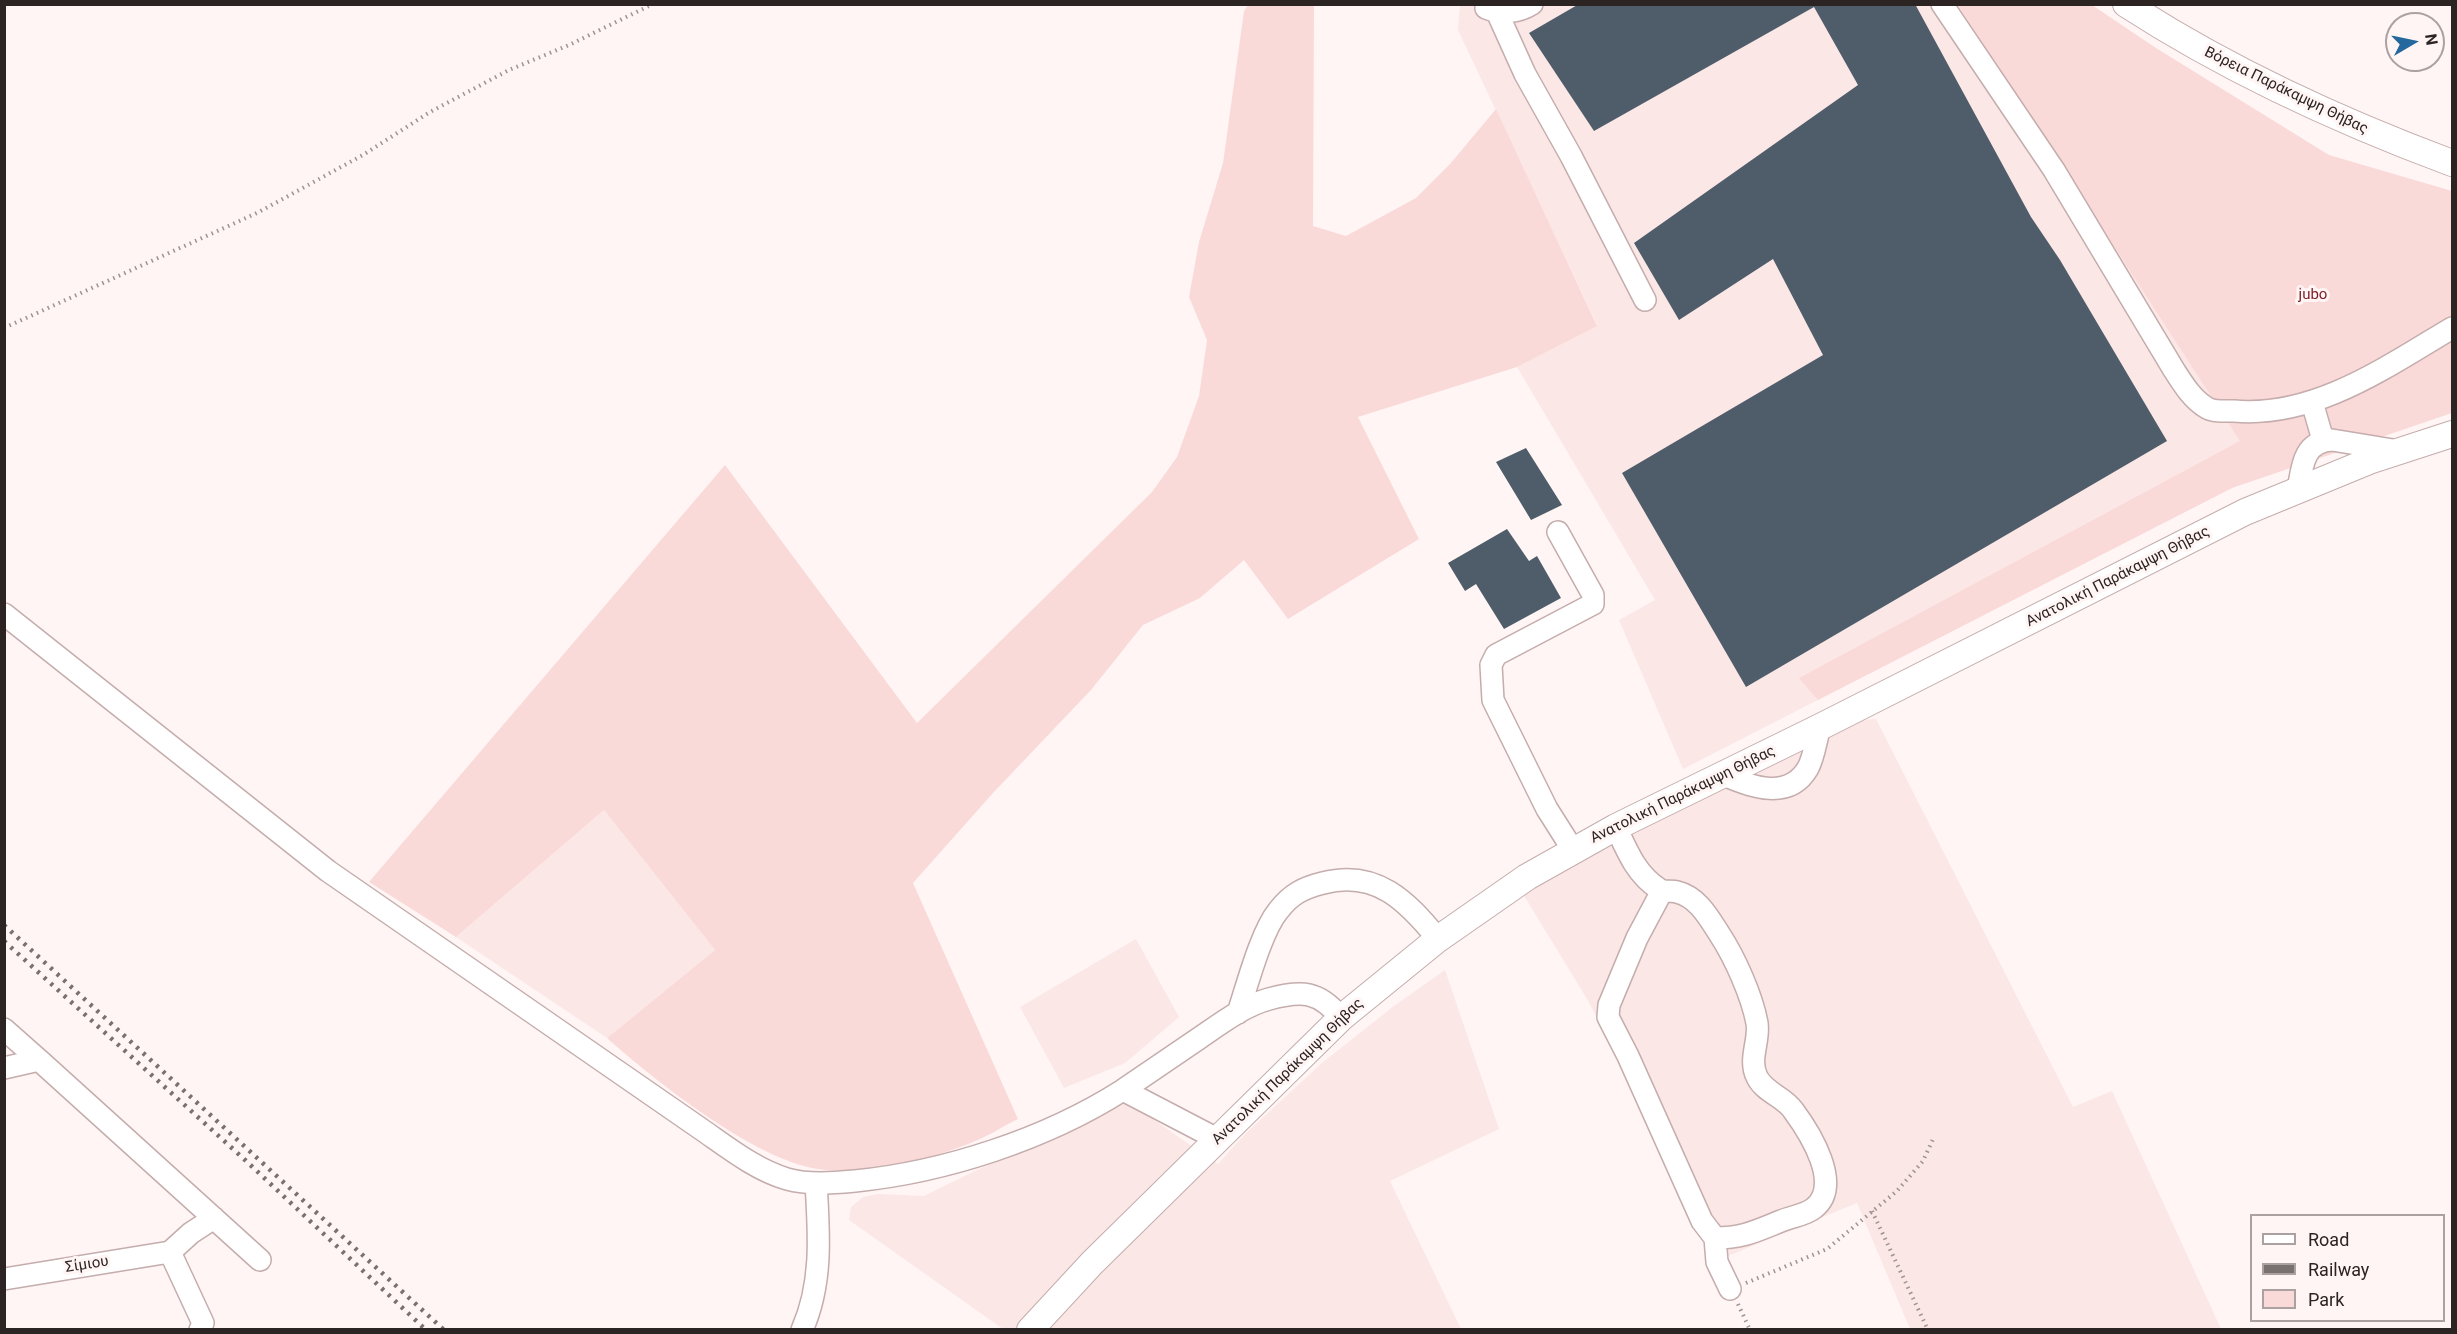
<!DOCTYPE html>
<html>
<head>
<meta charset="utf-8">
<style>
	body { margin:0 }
	#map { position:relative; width:2457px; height:1334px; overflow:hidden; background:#fff5f4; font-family:Roboto,sans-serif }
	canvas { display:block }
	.frame { position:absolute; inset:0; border:6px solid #2c2323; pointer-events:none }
	.legend { position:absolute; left:2250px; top:1214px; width:195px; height:108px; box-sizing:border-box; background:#fff5f4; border:2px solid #aba1a0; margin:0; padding:8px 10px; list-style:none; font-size:18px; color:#2c2323 }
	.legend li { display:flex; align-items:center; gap:12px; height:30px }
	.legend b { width:30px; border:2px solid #aba1a0 }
	.north { position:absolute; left:2385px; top:12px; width:60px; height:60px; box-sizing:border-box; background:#fff5f4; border:2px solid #aba1a0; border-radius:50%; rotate:81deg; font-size:16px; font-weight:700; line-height:24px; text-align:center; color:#2c2323 }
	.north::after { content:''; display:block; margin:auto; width:21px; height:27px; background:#24689d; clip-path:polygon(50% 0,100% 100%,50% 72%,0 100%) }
</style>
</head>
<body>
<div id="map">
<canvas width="2457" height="1334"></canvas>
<div class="frame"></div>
<ul class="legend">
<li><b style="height:8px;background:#fff"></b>Road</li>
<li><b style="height:8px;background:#797070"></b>Railway</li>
<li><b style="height:16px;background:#fadad9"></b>Park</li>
</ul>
<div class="north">N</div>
</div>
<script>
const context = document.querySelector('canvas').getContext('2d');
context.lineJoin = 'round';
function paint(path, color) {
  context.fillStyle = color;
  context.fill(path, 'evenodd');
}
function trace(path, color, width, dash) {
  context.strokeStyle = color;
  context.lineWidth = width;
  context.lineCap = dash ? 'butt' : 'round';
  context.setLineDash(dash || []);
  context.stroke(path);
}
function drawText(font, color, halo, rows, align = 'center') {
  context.font = font + ' Roboto,sans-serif';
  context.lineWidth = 6;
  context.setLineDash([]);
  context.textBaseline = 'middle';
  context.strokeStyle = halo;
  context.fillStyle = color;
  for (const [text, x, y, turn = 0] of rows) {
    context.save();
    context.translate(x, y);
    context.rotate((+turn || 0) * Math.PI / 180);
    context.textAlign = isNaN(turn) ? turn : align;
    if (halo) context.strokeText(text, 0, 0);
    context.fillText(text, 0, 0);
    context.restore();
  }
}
const built = new Path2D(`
	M1460,4L1967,5L2261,473L1683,769L1619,620L1655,600L1517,367L1597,325L1458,30Z
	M1876,719L2073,1107L2112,1091L2221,1329H1910L1857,1203L1723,1258L1587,999L1523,894L1588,853L1861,720Z
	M604,810L715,950L607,1038L456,937Z
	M1136,939L1179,1017L1125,1063L1064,1088L1020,1007Z
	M1445,970L1499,1129L1390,1181L1461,1329H1003L849,1220L851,1207L863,1197L878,1194L924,1196L983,1167L1084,1125L1125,1100L1218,1164L1245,1134L1322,1063L1394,1006Z`);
const green = new Path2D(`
	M1248,5H1314L1313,226L1346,236L1416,198L1450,164L1496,109L1597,326L1517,367L1358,417L1419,539L1288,619L1244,560L1200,598L1143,625L1091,690L993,793L913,883L1018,1119C1003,1126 989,1136 973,1142C926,1161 868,1176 818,1169C755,1160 655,1081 607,1038L715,950L604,810L456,937L369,882L725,465L917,723L1152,492L1177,457L1199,396L1207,340L1189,297L1199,242L1223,163L1244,11Z
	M1958,5H2092L2156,48L2329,155L2452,191V413L2232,488L1818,700L1799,678L2240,441Z`);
const building = new Path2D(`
	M1579,4H1915L2031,217L2060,260L2167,441L1746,687L1622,473L1823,355L1773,259L1679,320L1634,243L1858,85L1814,7L1594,131L1529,33Z
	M1526,448L1562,505L1531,520L1496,462Z
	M1507,529L1529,561L1537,556L1561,598L1504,629L1476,584L1465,591L1448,563Z`);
const path = new Path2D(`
	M4,328L257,213L363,155L430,112L509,70L569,45L653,4
	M1872,1211L1928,1330
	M1746,1283L1827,1249L1897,1191L1923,1161L1934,1137
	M1738,1304L1750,1330`);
const minor = new Path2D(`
	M1942,4L2054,170L2174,370C2183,384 2192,399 2207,408C2214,412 2226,411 2234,411C2315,418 2386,367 2452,328
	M1486,8C1500,14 1518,13 1532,4
	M1497,12L1525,74L1571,156L1645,300
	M2312,402L2323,440
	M2298,490C2302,468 2303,441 2332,440L2399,451
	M1558,532L1593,595V604L1496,655L1491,665L1493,700L1547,809L1573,850
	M4,614L328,871L701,1129C727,1147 756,1170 787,1179C808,1185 833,1183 855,1181C945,1172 1046,1139 1123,1090C1148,1073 1173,1056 1198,1039C1220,1024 1243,1006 1269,999C1302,990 1319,991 1341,1018
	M1724,775C1751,787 1789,801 1808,768C1814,757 1816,740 1820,727
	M1616,827C1627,851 1636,874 1659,889C1665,893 1671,890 1677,892C1698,897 1709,918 1720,935C1735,958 1752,996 1757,1023C1760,1041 1748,1059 1757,1077C1764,1092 1784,1097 1793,1110C1810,1133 1843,1185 1814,1208C1806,1215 1790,1217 1781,1221C1756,1231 1743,1238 1715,1238
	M1662,891L1637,938L1609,1005L1608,1017L1628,1056L1702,1221L1715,1238L1717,1262L1730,1289
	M1238,1013C1247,986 1261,932 1278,911C1291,894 1303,888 1323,883C1376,869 1407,901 1438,939
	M4,1029L39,1060
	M4,1068L39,1060L260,1260
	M1123,1090L1217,1139
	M170,1252L203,1323L200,1330
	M170,1252L191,1233L214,1218
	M4,1279L170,1252
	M802,1330C823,1283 819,1233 816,1183`);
const major = new Path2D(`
	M2126,4C2228,70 2339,121 2452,163
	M1030,1330L1092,1263L1341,1018L1438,939L1527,877L1616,827L1820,727L2245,512L2369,461L2452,434`);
const rail = new Path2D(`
	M4,925L444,1330
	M4,941L244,1159L426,1330`);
const streetNames = [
	["Βόρεια Παράκαμψη Θήβας",2286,91,26],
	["Ανατολική Παράκαμψη Θήβας",2118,577,-27],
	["Ανατολική Παράκαμψη Θήβας",1683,795,-26],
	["Ανατολική Παράκαμψη Θήβας",1288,1072,-44],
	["Σίμιου",87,1265,-9]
];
const parkNames = [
	["jubo",2313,295]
];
paint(built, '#fbe7e6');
paint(green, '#fadad9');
paint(building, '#4f5d6a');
trace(minor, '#c4adac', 24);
trace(major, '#c4adac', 28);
trace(path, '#9c9392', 4, [1.5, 4.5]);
trace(minor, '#fff', 21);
trace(major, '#fff', 26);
trace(rail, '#797070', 4.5, [3, 6]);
drawText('15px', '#2c2323', '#fff5f4', streetNames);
drawText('15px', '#7a1c26', '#fff5f4', parkNames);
</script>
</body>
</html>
